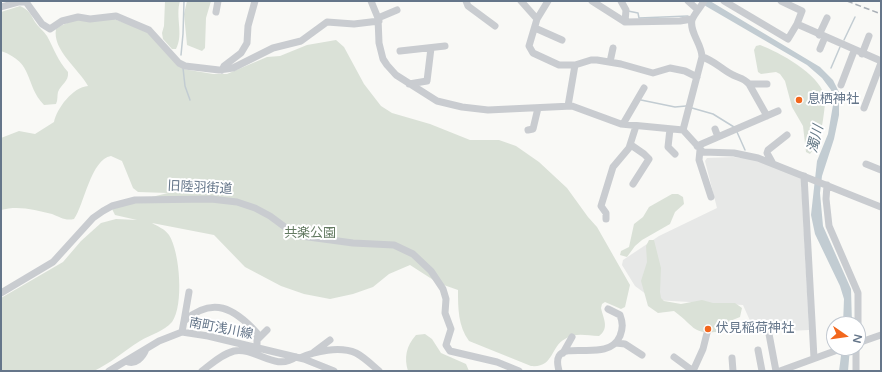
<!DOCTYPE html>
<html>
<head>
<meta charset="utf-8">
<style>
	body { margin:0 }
	#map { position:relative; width:882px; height:372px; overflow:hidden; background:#f9f9f6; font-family:"Varela Round",sans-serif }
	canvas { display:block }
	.frame { position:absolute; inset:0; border:2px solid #65768a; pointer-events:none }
	.north { position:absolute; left:826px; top:316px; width:40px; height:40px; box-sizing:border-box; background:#fff; border:1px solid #c1c8d0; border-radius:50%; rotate:103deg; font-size:11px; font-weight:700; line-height:16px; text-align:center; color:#65768a }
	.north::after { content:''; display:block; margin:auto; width:14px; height:18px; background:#f2671d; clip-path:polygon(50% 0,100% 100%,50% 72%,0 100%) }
</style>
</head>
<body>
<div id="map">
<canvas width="882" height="372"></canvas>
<div class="frame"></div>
<div class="north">N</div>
</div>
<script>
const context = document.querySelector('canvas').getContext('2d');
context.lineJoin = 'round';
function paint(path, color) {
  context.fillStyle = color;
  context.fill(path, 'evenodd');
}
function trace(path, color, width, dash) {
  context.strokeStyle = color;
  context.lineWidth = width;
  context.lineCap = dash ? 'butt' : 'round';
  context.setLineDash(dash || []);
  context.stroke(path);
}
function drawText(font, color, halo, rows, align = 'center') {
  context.font = font + ' "Varela Round","Noto Sans JP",sans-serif';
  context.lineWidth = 4;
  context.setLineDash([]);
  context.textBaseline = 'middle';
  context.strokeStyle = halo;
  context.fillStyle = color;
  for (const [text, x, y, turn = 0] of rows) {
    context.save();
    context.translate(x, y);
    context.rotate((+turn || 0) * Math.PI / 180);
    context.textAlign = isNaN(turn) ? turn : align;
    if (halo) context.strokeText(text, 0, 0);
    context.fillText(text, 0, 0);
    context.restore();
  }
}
const built = new Path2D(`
	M733,157L753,159L801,178L809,330L769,332L766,323H751L743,305L654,300L635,286L622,265L623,260L659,236L717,208L705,161L707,158Z`);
const green = new Path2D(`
	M165,1H180C175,17 184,34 176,49H172L163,39L162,33L164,26Z
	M187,1H211L206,18L205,48L202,51L187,45L184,14Z
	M20,6C29,10 30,13 35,22C38,27 44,31 47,36C54,49 58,61 68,72C69,82 61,84 58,92C57,96 58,100 56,104L44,105C24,84 35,63 1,51V12Z
	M111,18L148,31L183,69L213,74H227L267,57L280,56L307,45L336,40L344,47L364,84L381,106L392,113L430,124L470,140H499L516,146L539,162L567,188L588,217L597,227L630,285L625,307L621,309L605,302L602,304L601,308C603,318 610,328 599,336C586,336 577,332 565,339C550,347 554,368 531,366L469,341C458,326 458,308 458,290L438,283L410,265L389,274L373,287L353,294L330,299L304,294L281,286L245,267L214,235L152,223C157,226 165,229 169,235C180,252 184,306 172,322C164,331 150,335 140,341C124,351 111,363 94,371H1V298L63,262L81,241L101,223L116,219L137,220L115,215L111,207L168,193L138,192L133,188L122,161L111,156C91,159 84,205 74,219C65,221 60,217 52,214C36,210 18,205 1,210V138L19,131L35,134L54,122C57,108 73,87 88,86C79,69 52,50 56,29C73,17 91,18 111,18Z
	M760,45C779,52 819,74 824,95C826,102 824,112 823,120C821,132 818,144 810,154L806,152L803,126L792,107L785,81L780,74L776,72L761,74L758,72L754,50L756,46Z
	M672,194H678L683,197L684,204L675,212L670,224L642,240L635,246L627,257L620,255L621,251L629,247L634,224L643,217L649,207Z
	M649,240H654L661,268L660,292L661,298L664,301L681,304L702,300L713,303H735L742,308L740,317L730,321L723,331C692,336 696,327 674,311L658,313L648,306L641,281L647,262L646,246Z
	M425,334L432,339L441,353L466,364L469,371H408C404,358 406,346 416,335Z`);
const water = new Path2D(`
	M697,1H710L820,67L833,80L839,92V115L834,139L822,176L820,193L823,226L851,289L852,324H843L844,299L840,286L815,234L811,215L817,161L828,134L833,105L831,90L822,78L807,65Z
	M842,348H850L848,371H839Z`);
const stream = new Path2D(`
	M628,11L638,13L639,18L688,16
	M844,40L855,17
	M181,55L183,34L184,1
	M183,68L185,86L190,100
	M831,68L840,47
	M641,100L675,107L686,106
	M692,108L713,114L734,127
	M737,132L745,150`);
const minor = new Path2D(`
	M371,1L378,18L379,43L383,59L387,65L396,75L437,101L462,107L488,110L572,106L621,124L683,130L703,152L734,153L758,158L881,207
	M466,1L468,6L495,26
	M521,1L537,19L529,46L533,53L559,65H575L591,60H597L621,64L653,73L670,68L685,71L697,77
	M592,1L625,22L680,21L692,19
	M621,1L626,10L625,22
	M688,1L698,10
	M724,1L788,39L797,24L881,61
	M781,1L802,11L797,24
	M1,7L19,2H26L42,24L50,29L62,21L78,17L90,19L116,16L149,30L179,63L185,66L219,70L233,68L273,48L301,41L327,22L354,24L379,21
	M216,12L218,1
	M378,18L397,10
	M537,19L548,1
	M535,28L562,40
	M819,35L827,18
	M820,49L825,37
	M400,51L445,46
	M862,54L869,36
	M702,57C714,60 722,70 733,75C739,78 744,78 749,84H767
	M610,62L613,48
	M222,70L224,66L241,53L247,43L248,26L255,1
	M409,84L427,81L431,48
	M749,84L767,116
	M841,85L854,51
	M568,106L575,65
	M864,108L881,63
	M623,124L644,88
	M670,129L668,147L675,154
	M715,129L718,137
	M528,130L533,129L538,108
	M683,130L702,57C702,44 689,32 692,20C694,14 701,7 704,1
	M631,145L644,154L649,159L633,184
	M697,146L778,111
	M700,150L699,160L711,197
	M772,162L767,153L768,150L787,135
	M866,164L881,170
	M804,176L814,358
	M827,185L826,199L829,226L858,293V324
	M606,219V213L601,206L613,167L629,148L636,126
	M1,293L53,262L93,218L103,211L112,206L135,200L211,199L237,202L255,208L270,216L293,233L301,236L353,243L394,245L413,254L431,271L443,289L446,299L445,313L451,329L446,345L450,351L497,362L519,371
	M184,321L189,292
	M182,332L184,321C213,296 234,308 257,333V348
	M769,334L776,371
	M258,339L267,330
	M616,343L625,344L642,355
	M858,343L881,335
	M758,350L762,371
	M314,352L330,340
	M563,353L572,337
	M674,357L693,371
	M300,358C315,351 340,346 356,353C364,357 372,365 379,371
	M732,358L733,371
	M126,361C135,366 143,357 146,349
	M109,371L159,341L182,332L208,336L304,359L334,371
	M202,371C211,364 222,354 234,351C256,347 275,372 296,357
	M559,371C558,366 556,361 559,356C567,342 609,362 620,336C623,328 623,323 620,315L608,309
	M693,371L703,349L707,333
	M780,371L843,348
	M856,371V348`);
const rail = new Path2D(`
	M847,1L881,14
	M880,1H881`);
const markers = [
	[799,100,4,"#f2671d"],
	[708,329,4,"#f2671d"]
];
const poiNames = [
	["息栖神社",807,100],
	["伏見稲荷神社",716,329]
];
const streetNames = [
	["旧陸羽街道",200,188,3],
	["南町浅川線",221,329,11]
];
const parkNames = [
	["共楽公園",310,234]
];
const waterNames = [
	["濁川",816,139,-76]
];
paint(built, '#e7e8e7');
paint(green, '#dae1d7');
paint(water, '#c2ccd2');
trace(stream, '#c2ccd2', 1.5);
trace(minor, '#c9ccd0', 7);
trace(rail, '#a8aeb5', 1.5, [6, 3]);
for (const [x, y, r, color] of markers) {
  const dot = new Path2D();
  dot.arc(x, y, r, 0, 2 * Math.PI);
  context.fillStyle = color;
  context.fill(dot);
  trace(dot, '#fff', 1.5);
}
drawText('13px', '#65768a', '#fff', poiNames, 'left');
drawText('13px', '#65768a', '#fff', streetNames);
drawText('13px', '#637a61', '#fff', parkNames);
drawText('italic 14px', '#627785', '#fff', waterNames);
</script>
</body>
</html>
